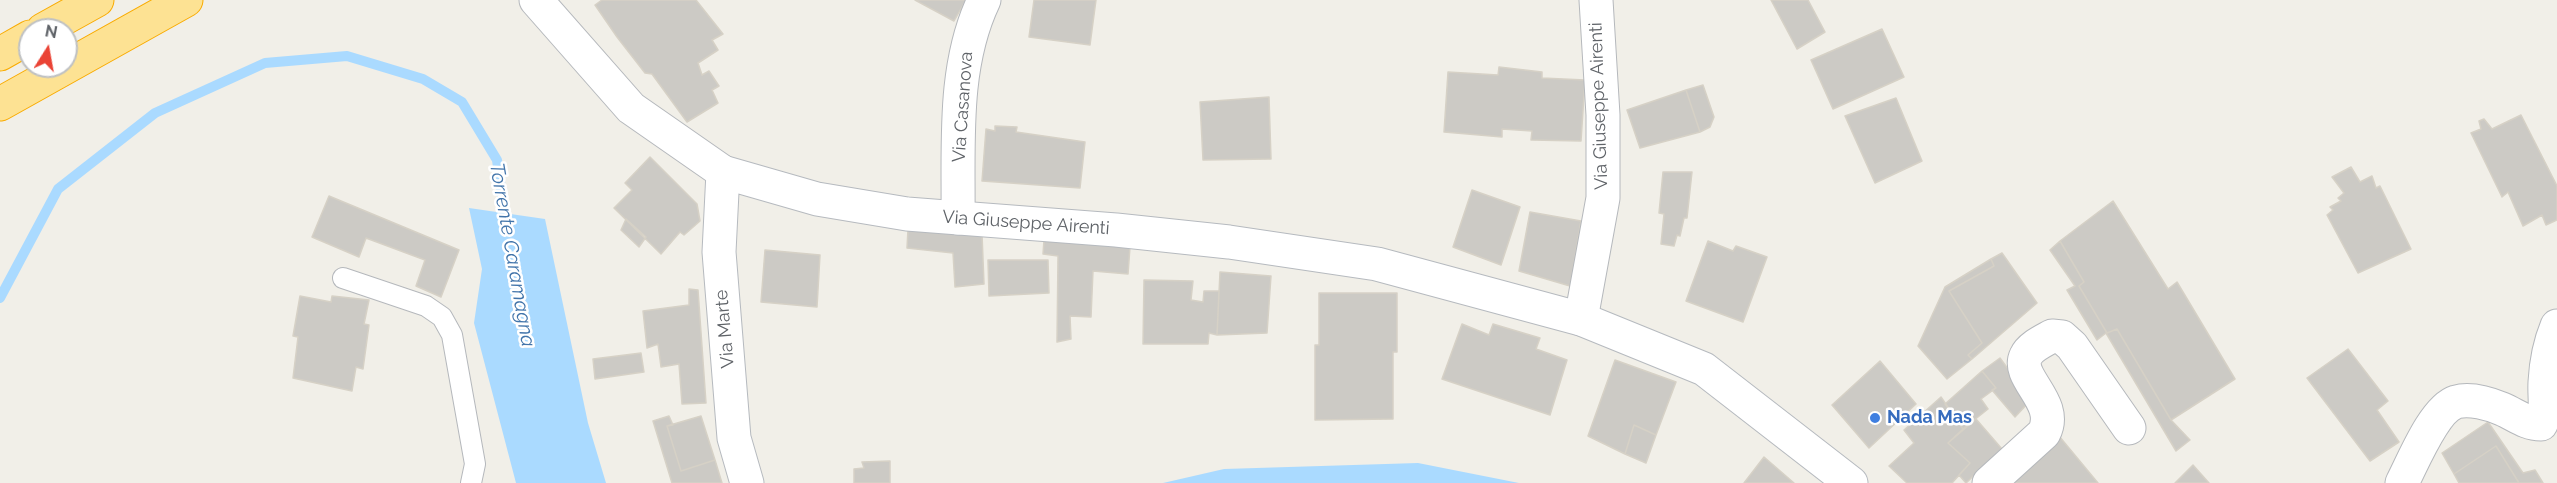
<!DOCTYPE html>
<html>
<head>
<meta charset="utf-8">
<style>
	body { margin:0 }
	#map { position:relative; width:2557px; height:483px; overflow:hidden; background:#f1efe8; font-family:Raleway,sans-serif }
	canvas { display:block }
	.north { position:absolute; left:18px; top:18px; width:60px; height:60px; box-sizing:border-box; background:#fff; border:2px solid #bfc1c3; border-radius:50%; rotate:11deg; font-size:16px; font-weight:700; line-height:24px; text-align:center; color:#5f6368 }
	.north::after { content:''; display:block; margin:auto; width:21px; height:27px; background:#ea4335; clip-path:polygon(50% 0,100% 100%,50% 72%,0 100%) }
</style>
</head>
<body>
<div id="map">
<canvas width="2557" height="483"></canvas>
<div class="north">N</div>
</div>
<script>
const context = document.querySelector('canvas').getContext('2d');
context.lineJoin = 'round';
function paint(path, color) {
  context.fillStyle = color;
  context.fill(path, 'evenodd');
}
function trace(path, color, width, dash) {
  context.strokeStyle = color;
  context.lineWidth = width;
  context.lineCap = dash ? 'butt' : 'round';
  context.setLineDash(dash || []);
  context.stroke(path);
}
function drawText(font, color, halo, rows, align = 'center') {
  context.font = font + ' Raleway,sans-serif';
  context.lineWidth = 5;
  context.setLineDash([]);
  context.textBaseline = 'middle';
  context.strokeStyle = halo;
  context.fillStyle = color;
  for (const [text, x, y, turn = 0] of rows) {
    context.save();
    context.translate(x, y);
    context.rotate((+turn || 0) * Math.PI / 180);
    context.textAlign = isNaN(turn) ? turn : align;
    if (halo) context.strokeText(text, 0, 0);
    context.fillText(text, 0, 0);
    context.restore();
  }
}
const water = new Path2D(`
	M469,208L545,219L588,423L606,483H516L474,323L482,269Z
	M1418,463L1519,483H1163L1224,469Z`);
const stream = new Path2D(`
	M0,298L58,189L155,113L265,63L347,56L423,79L462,102L497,160L506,225`);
const building = new Path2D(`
	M602,0H696L723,34L712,40L718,50L698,63L702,75L709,71L719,86L712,90L718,103L687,122L652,74L645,73L617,37L595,5Z
	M915,0H966L954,21Z
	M1034,0H1096L1090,45L1029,37Z
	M1771,0H1808L1825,32L1797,49Z
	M1882,29L1904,77L1833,109L1811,60Z
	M1499,67L1542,72V78L1585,80L1581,141L1531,140L1532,131L1502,129V137L1444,132L1448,72L1498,75Z
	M1703,85L1714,117L1710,127L1700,132L1686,90Z
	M1686,90L1700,132L1640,148L1627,110Z
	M1269,97L1271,159L1203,160L1200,102Z
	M1896,98L1922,161L1875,183L1845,116Z
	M2521,115L2557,186V220L2546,225L2542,215L2523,226L2508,192L2502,197L2471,133L2481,129L2479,121L2484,119L2492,129Z
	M995,126L1017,127L1016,132L1085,142L1080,188L982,181L986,129L995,131Z
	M650,157L697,204L700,221L684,235L680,232L661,254L614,208L632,190L625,183Z
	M2351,167L2360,182L2372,176L2376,188L2380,186L2411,249L2358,273L2327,215L2333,210L2330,207L2341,201L2338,198L2344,193L2332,177Z
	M1663,172H1692L1687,218H1684L1680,236L1677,235L1674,246L1661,244L1664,214L1659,213Z
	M1472,190L1520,207L1501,265L1453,247Z
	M329,196L459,250L441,297L416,286L425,260L366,238L359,257L312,237Z
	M2113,201L2168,289L2177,282L2235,379L2171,420L2117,329L2107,333L2079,286L2084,282L2060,241Z
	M1530,212L1581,221L1570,286L1519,271Z
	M626,219L646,237L639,247L621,230Z
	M908,229L982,234L984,284L955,287L953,253L907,248Z
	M1044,240L1130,247L1128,274L1093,271L1091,317L1070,316L1071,339L1057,342L1058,256L1043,254Z
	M1708,241L1733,251L1736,246L1767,257L1743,322L1686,301Z
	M2060,241L2084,282L2079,286L2107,333L2117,329L2171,420L2190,440L2176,451L2106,333L2097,340L2067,290L2075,286L2050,250Z
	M765,250L820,255L817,307L761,302Z
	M2002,253L2037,303L1972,359L1968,355L1982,343L1949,291L1994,266L1991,259Z
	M1991,259L1994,266L1949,291L1982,343L1968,355L1972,359L1947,379L1918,346L1945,287Z
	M988,260H1048L1049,293L989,296Z
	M1220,272L1271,276L1267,333L1217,335Z
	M1144,280L1193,281L1191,300L1203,302L1204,291H1219L1217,335L1209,333L1208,344H1143Z
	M689,289L698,290L706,403L682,404L679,364L661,367L658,344L647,348L643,311L689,305Z
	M1319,293H1397V352H1393V419L1315,420V345H1319Z
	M300,296L331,302L332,296L369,300L364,324L369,325L363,369L356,367L352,391L293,378L298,337L293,336Z
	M1462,324L1489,335L1493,324L1540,338L1536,349L1567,360L1550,415L1442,379Z
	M2348,349L2388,401L2377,410L2399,442L2370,461L2307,378Z
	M641,353L644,372L595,379L593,359Z
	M2000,358L2031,400L2015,417L1992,390L1996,388L1982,371Z
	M1615,360L1676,382L1656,435L1634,425L1625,454L1588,436Z
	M1880,361L1916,404L1869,448L1832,405Z
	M1982,371L1996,388L1981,399L1988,409L1963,429L1945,404Z
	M1941,397L1963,429L1948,443L1970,463L1952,483H1907L1889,466L1914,443L1904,430Z
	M669,416L673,425L667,426L681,471L715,460L722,483H672L653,421Z
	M701,416L715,460L681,471L667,426Z
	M1976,419L2002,449L1966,483L1959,475L1970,463L1948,443Z
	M2488,422L2523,473L2535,470L2543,483H2519L2496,446L2454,474L2442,453Z
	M1634,425L1656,435L1646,463L1625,454Z
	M2059,436L2098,483H2005Z
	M2496,446L2519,483H2459L2454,474Z
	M1764,457L1794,483H1744Z
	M890,461V483H854V469L864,468L862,462Z
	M2193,465L2209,483H2175Z`);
const service = new Path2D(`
	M343,278L426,306L442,317L452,335L475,464L471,483`);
const minor = new Path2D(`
	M958,218C959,146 952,67 984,0
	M1581,319L1603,198V115L1596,0
	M1989,483L2044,433C2060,402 2015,378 2026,356C2030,347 2043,341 2052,336L2062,337L2072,346L2129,428
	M2402,483C2413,462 2434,409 2456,402C2470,398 2490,404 2502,409C2516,415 2526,424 2541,424C2548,409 2544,398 2545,382C2546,363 2550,343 2557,326`);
const tertiary = new Path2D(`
	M536,0L631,108L723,172`);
const secondary = new Path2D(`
	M747,483L734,438L719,252L723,172L817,199L907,214L1116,230L1229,242L1377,264L1581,319L1704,369L1851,483`);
const motorway = new Path2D(`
	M43,30L97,0
	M0,54L30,37
	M0,104L186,0`);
const markers = [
	[1875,418,6,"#3f7fe0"]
];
const streetNames = [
	["Via Giuseppe Airenti",1599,106,-92],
	["Via Casanova",963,107,-86],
	["Via Giuseppe Airenti",1026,223,4],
	["Via Marte",725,329,-95]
];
const shopNames = [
	["Nada Mas",1887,418]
];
const waterNames = [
	["Torrente Caramagna",512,255,80]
];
paint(water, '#aadaff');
trace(stream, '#aadaff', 10);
paint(building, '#cccac5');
trace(building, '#d6d1c6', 1.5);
trace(service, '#b5b8bc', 22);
trace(minor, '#b5b8bc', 35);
trace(tertiary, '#b5b8bc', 35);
trace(secondary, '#b6babf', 35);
trace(motorway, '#f9ab00', 35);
trace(service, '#fff', 20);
trace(minor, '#fff', 33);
trace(tertiary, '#fff', 33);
trace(secondary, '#fff', 33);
trace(motorway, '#fde293', 33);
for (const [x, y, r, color] of markers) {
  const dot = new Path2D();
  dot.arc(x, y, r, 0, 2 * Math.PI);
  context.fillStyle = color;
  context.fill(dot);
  trace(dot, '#fff', 2);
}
drawText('18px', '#5f6368', '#fff', streetNames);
drawText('bold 18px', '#366cbe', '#fff', shopNames, 'left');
drawText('italic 20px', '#4174aa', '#fff', waterNames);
</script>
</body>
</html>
